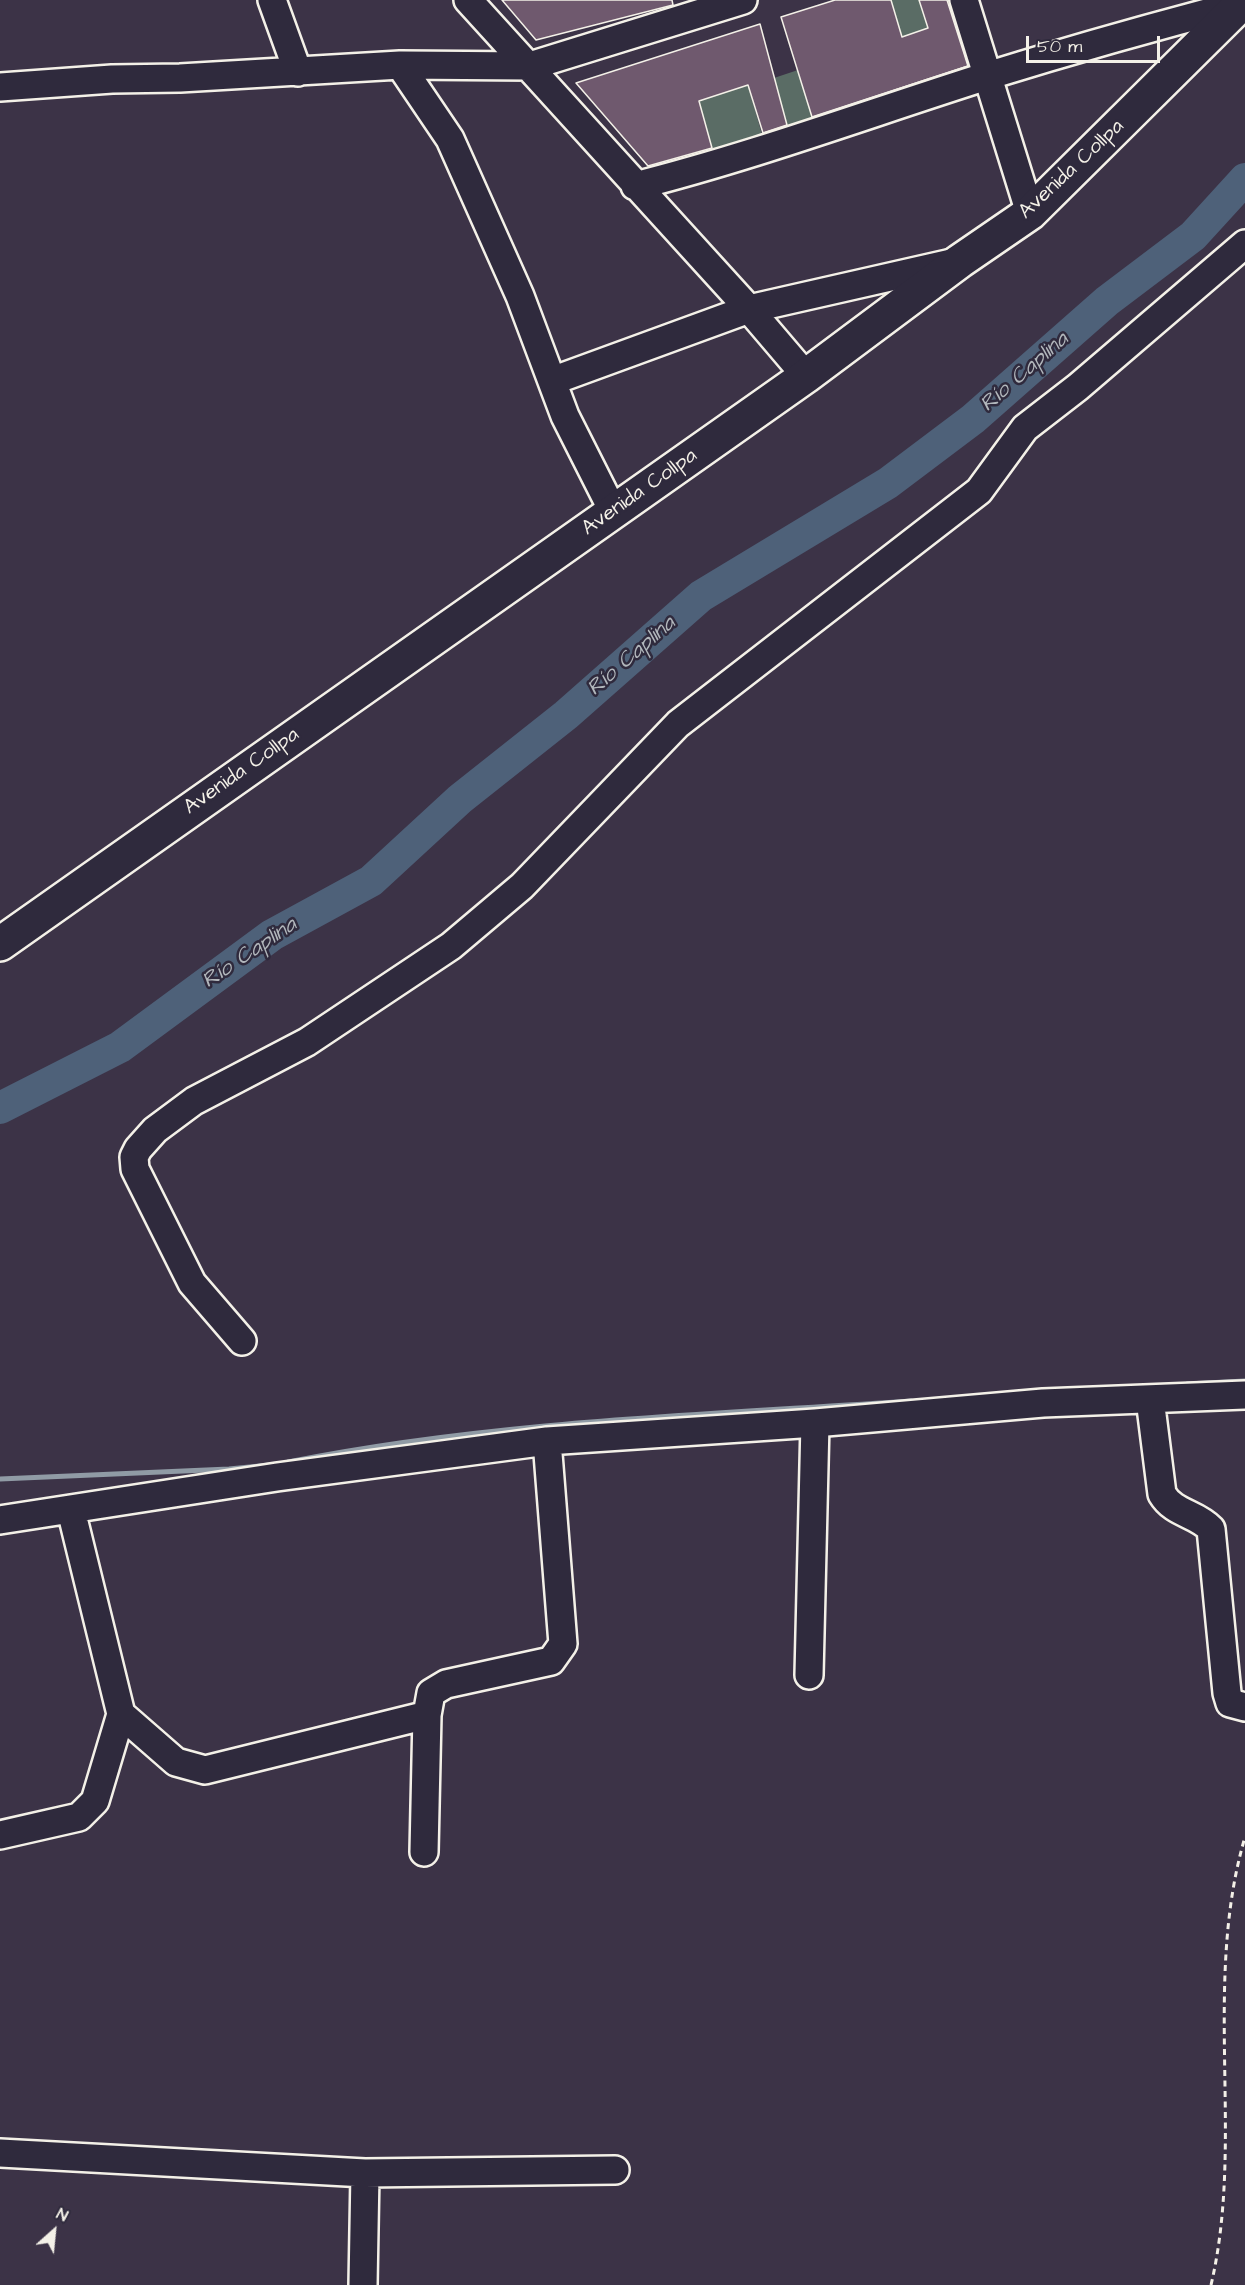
<!DOCTYPE html>
<html>
<head>
<meta charset="utf-8">
<style>
	body { margin:0 }
	#map { position:relative; width:1245px; height:2285px; overflow:hidden; background:#3c3347; font-family:"Architects Daughter",sans-serif }
	canvas { display:block }
	.north { position:absolute; left:24px; top:2201px; width:60px; height:60px; -webkit-text-stroke:4px #2f2a3d; paint-order:stroke; rotate:27deg; font-size:16px; font-weight:700; line-height:24px; text-align:center; color:#f4f1e8 }
	.north::after { content:''; display:block; margin:auto; width:21px; height:27px; background:#f4f1e8; clip-path:polygon(50% 0,100% 100%,50% 72%,0 100%) }
	.scale { position:absolute; left:1026px; top:36px; width:134px; height:27px; box-sizing:border-box; border:3px solid #f4f1e8; border-top:0; padding-left:8px; font-size:18px; line-height:21px; white-space:nowrap; color:#f4f1e8; -webkit-text-stroke:4px #2f2a3d; paint-order:stroke }
</style>
</head>
<body>
<div id="map">
<canvas width="1245" height="2285"></canvas>
<div class="north">N</div>
<div class="scale">50 m</div>
</div>
<script>
const context = document.querySelector('canvas').getContext('2d');
context.lineJoin = 'round';
function paint(path, color) {
  context.fillStyle = color;
  context.fill(path, 'evenodd');
}
function trace(path, color, width, dash) {
  context.strokeStyle = color;
  context.lineWidth = width;
  context.lineCap = dash ? 'butt' : 'round';
  context.setLineDash(dash || []);
  context.stroke(path);
}
function drawText(font, color, halo, rows, align = 'center') {
  context.font = font + ' "Architects Daughter",sans-serif';
  context.lineWidth = 5;
  context.setLineDash([]);
  context.textBaseline = 'middle';
  context.strokeStyle = halo;
  context.fillStyle = color;
  for (const [text, x, y, turn = 0] of rows) {
    context.save();
    context.translate(x, y);
    context.rotate((+turn || 0) * Math.PI / 180);
    context.textAlign = isNaN(turn) ? turn : align;
    if (halo) context.strokeText(text, 0, 0);
    context.fillText(text, 0, 0);
    context.restore();
  }
}
const green = new Path2D(`
	M891,0H919L928,28L902,37Z
	M798,70L814,122L788,130L774,78Z
	M748,85L763,138L713,153L699,101Z`);
const stream = new Path2D(`
	M1187,1384L1245,1381
	M288,1462C493,1421 703,1415 911,1401
	M0,1479L229,1469L270,1465`);
const river = new Path2D(`
	M0,1108L120,1047L272,935L371,881L460,799L566,715L701,596L888,483L973,419L1107,301L1193,236L1245,179`);
const building = new Path2D(`
	M502,0H672L673,5L536,40Z
	M835,0H891L902,37L928,28L919,0H947L968,66L812,117L781,17Z
	M760,24L787,125L763,133L748,85L699,101L712,148L648,166L576,83Z`);
const path = new Path2D(`
	M1211,2285C1245,2141 1202,1983 1245,1837`);
const minor = new Path2D(`
	M272,0L298,72
	M468,0L749,309L806,376
	M964,0L1030,213
	M400,65L450,139L520,296L565,416L613,511
	M0,87L112,79L180,78L400,65L530,66L743,0
	M635,186C754,156 870,113 987,76C1071,50 1156,26 1241,4
	M552,381L749,309L956,262
	M242,1341L192,1283L135,1169L134,1157L138,1149L155,1130L194,1101L307,1042L451,946L522,886L678,724L979,491L1025,428L1078,387L1245,244
	M1150,1399L1162,1494C1174,1514 1196,1513 1211,1529L1227,1693L1230,1703L1245,1707
	M0,1520L277,1477L547,1441L815,1423L1043,1403L1245,1395
	M809,1675L815,1423
	M121,1714L176,1762L205,1770L427,1715
	M0,1835L79,1817L95,1801L121,1714L71,1510
	M424,1852L427,1715L431,1693L446,1684L551,1661L563,1644L547,1441
	M0,2153L365,2173L615,2170
	M363,2285L365,2173`);
const major = new Path2D(`
	M0,944L806,376L960,261L1030,213L1245,0`);
const streetNames = [
	["Avenida Collpa",1072,170,-43],
	["Avenida Collpa",640,493,-35],
	["Avenida Collpa",242,772,-35]
];
const waterNames = [
	["Río Caplina",1025,373,-41],
	["Río Caplina",632,657,-41],
	["Río Caplina",250,954,-34]
];
paint(green, '#5a6c65');
trace(stream, '#909ba5', 5);
trace(river, '#4e6179', 32);
paint(building, '#6f596e');
trace(building, '#f4f1e8', 1.5);
trace(minor, '#f4f1e8', 32);
trace(major, '#f4f1e8', 38);
trace(path, '#f4f1e8', 3, [6, 4.5]);
trace(minor, '#2f2a3d', 27);
trace(major, '#2f2a3d', 33);
drawText('21px', '#f4f1e8', '#2f2a3d', streetNames);
drawText('italic 22px', '#b2b7bc', '#2f2a3d', waterNames);
</script>
</body>
</html>
